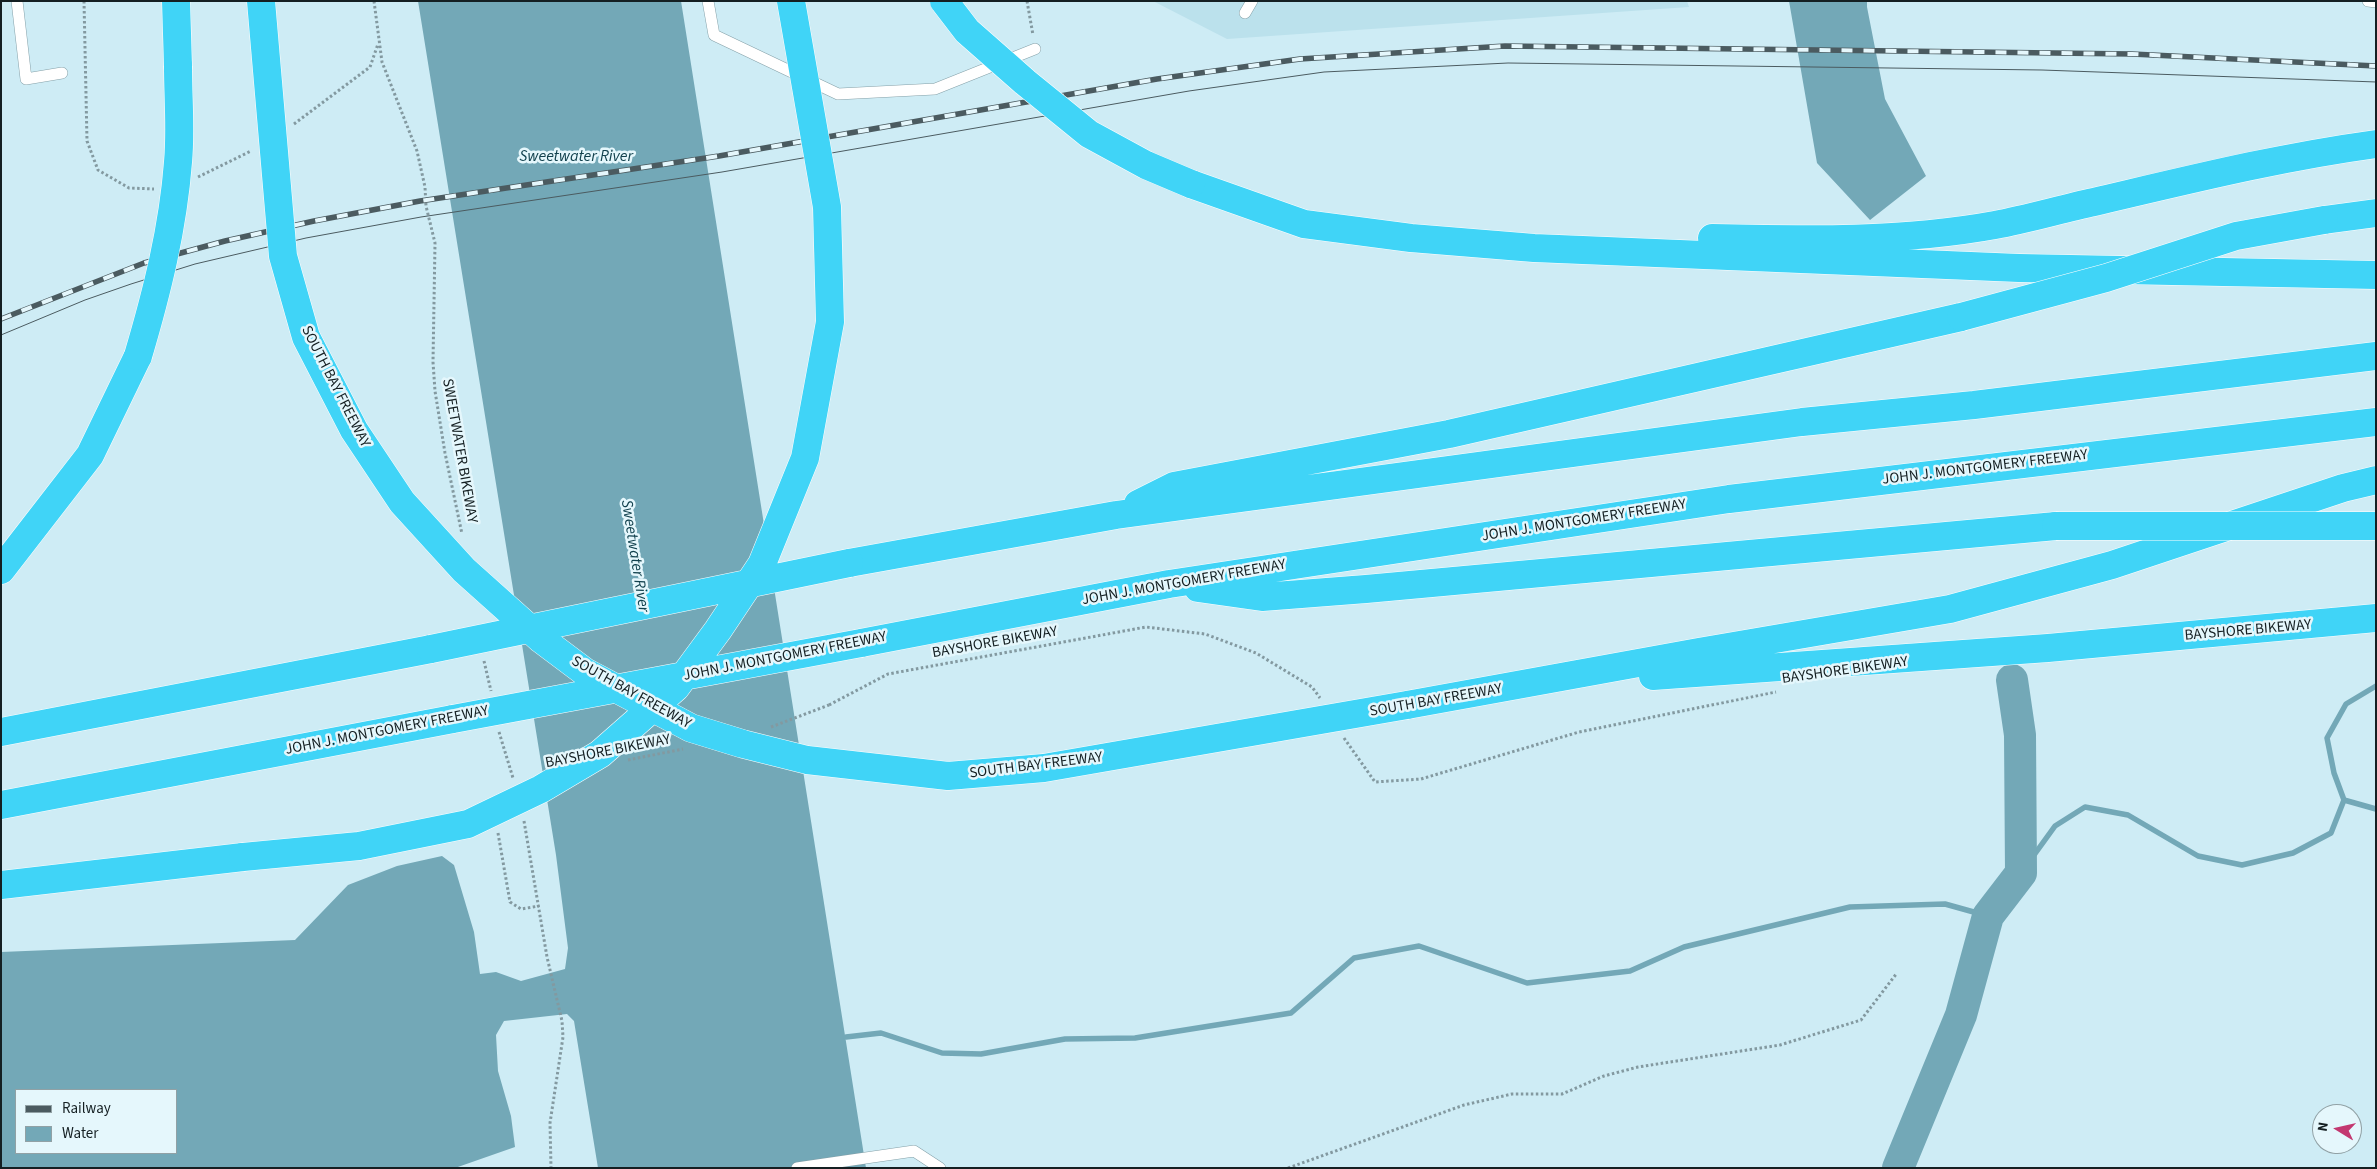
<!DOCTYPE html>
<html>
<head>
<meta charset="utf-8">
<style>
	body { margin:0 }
	#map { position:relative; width:2377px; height:1169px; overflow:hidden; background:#ceecf5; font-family:"Source Sans 3",sans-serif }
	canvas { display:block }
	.frame { position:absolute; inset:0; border:2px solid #141f22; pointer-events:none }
	.legend { position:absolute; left:15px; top:1089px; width:162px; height:65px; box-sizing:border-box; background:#e5f7fc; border:1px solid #91a1a5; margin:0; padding:6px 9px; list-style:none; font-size:15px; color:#141f22 }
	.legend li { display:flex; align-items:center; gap:10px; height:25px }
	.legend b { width:25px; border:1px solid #91a1a5 }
	.north { position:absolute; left:2312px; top:1104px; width:50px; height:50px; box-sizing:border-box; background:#e5f7fc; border:1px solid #91a1a5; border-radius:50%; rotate:279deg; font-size:14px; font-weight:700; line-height:20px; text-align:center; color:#141f22 }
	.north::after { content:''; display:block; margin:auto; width:18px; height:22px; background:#c33870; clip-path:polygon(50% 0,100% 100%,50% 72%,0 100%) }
</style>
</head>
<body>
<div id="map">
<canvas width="2377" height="1169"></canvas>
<div class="frame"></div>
<ul class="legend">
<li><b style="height:6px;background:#4b5b60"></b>Railway</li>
<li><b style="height:14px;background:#73a8b7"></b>Water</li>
</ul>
<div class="north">N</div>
</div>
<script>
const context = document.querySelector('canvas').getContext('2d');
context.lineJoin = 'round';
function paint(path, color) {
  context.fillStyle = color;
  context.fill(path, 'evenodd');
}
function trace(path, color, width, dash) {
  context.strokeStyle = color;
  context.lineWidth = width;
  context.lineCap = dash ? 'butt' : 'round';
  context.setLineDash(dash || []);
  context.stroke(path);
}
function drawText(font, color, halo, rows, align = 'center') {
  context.font = font + ' "Source Sans 3",sans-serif';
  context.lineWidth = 5;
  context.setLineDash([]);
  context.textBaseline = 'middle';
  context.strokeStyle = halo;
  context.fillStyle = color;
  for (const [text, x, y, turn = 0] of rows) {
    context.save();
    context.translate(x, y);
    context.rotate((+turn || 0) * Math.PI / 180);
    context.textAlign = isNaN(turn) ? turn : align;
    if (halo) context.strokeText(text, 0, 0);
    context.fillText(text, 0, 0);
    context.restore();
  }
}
const built = new Path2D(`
	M1153,1H1687L1689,7L1227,39Z`);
const water = new Path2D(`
	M418,1H681L866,1168H598L574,1021L567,1014L504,1021L496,1035L498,1071L511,1116L515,1147L455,1168H1V952L295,940L348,885L397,866L442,856L454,865L474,932L480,974L496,972L521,981L565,969L568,948L556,855ZM16,1090H176V1153H16Z
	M1789,1H1867V7L1885,99L1926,176L1870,220L1817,163Z`);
const stream = new Path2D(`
	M2344,800L2376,809
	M2021,873L2055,826L2085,807L2128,815L2198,856L2242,865L2293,853L2331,833L2344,800L2334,773L2327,738L2346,704L2376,686
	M846,1037L881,1033L942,1053L981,1054L1065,1039L1135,1038L1291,1013L1354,958L1419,946L1527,983L1630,971L1684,947L1850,907L1945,904L1988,916`);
const river = new Path2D(`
	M1898,1168L1961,1015L1988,916L2021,873L2020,735L2012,680`);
const path = new Path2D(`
	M84,1L87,141L98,170L129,188L154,189
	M374,1L382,62L417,151L425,187L426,206L435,243L433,362L435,391L445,453L462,534
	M1027,1L1033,35
	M294,124L370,67L378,44
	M198,177L251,151
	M484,661L491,691
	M829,705L888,674L1146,627L1205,634L1256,653L1312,687L1320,698
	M499,732L513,778
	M1344,738L1375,782L1421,779L1579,732L1776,692
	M524,821L547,957L562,1021L563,1037L550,1123L551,1168
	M498,833L510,902L521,909L539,906
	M1288,1168L1464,1105L1512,1094H1562L1604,1076L1638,1067L1780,1045L1861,1020L1897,973`);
const lane = new Path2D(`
	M17,1L26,79L62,73
	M708,1L714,35L838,94L935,89L1035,49
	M2368,1L2376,2
	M1245,13L1252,1
	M797,1168L914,1151L940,1168`);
const highway = new Path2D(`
	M176,1L178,66
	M1191,184L1304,224L1411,238L1534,248L2019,268L2376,275
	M2324,220L2376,213
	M1712,238C1806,240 1902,242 1995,225C2028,219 2061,209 2094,202C2188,180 2280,157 2376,144
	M1138,504L1174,486L1449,434L1961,317
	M849,563L1116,515L1802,422L1974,405L2376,356
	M1,570L90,455L138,356
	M1198,588L1262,597L1366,589L2056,526
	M861,643L1169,584L1729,499L2376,422
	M1653,676L2048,648L2376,618
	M1407,705L1699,652L1950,609L2112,565L2343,488L2376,480
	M1,732L431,649
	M1,805L453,719
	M1,885L243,857`);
const tram = new Path2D(`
	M1,335L85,300L131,284L195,264L306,238L421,217L722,172L1189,91L1324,72L1508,63L2042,70L2376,82`);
const rail = new Path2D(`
	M1,319L144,263L225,241L314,221L420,201L719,156L1157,79L1300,59L1505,46L2132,54L2376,66`);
const pathBridge = new Path2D(`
	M771,727L829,705
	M628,760L683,749`);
const highwayBridge = new Path2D(`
	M261,1L283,256L306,337L354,430L402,502L464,570L541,639L585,672L691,728L743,744L807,760L948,776L1044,768L1407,705
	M944,1L967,31L1025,82L1089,134L1146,165L1191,184
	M1961,317L2106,278L2236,236L2324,220
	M138,356C157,292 173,228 178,162C181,131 178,98 178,66
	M2056,526H2376
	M431,649L849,563
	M453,719L861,643
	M243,857L359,846L468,824L541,789L600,754L676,687L718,630L762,564L805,458L830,322L827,207L791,1`);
const streetNames = [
	["SOUTH BAY FREEWAY",335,387,63],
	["SWEETWATER BIKEWAY",459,451,80],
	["JOHN J. MONTGOMERY FREEWAY",1985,468,-7],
	["JOHN J. MONTGOMERY FREEWAY",1584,521,-9],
	["JOHN J. MONTGOMERY FREEWAY",1184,583,-10],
	["BAYSHORE BIKEWAY",2248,631,-5],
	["BAYSHORE BIKEWAY",995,643,-10],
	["JOHN J. MONTGOMERY FREEWAY",785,657,-11],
	["BAYSHORE BIKEWAY",1845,671,-8],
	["SOUTH BAY FREEWAY",631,693,29],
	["SOUTH BAY FREEWAY",1436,701,-10],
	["JOHN J. MONTGOMERY FREEWAY",387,731,-11],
	["BAYSHORE BIKEWAY",608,752,-11],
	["SOUTH BAY FREEWAY",1036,766,-7]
];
const waterNames = [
	["Sweetwater River",576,157],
	["Sweetwater River",634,556,81]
];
paint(built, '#bbe1ec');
paint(water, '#73a8b7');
trace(stream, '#73a8b7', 5.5);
trace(river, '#73a8b7', 32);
trace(lane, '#84a0a8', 12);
trace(highway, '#fff', 29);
trace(path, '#8399a0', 3, [2.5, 2.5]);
trace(lane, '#fff', 11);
trace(highway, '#40d4f7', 28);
trace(tram, '#4b5b60', 1);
trace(rail, '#4b5b60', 5.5);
trace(rail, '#e5f7fc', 4, [11]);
trace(highwayBridge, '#fff', 29, []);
trace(pathBridge, '#8399a0', 3, [2.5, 2.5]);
trace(highwayBridge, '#40d4f7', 28);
drawText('15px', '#141f22', '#e5f7fc', streetNames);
drawText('italic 16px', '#11414d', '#e5f7fc', waterNames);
</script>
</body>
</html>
